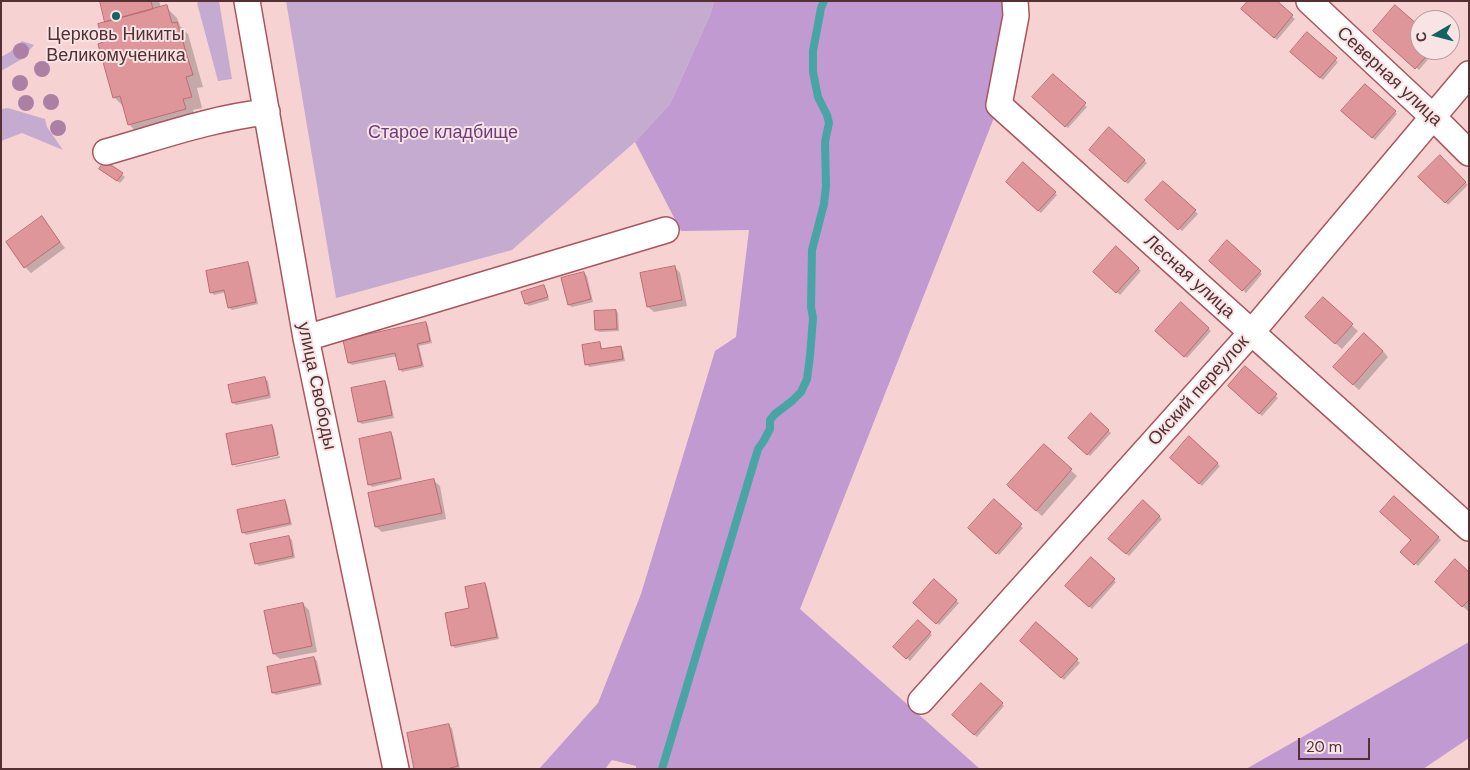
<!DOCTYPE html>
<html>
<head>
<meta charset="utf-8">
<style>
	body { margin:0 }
	#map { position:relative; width:1470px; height:770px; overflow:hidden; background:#f7d2d3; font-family:"DM Sans",sans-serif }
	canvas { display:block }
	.frame { position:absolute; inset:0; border:2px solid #543033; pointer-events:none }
	.north { position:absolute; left:1410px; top:10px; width:50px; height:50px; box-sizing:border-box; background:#f8e4e5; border:1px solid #b69c9e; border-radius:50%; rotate:262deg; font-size:14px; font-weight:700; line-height:20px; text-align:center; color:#543033 }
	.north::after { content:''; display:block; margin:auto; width:18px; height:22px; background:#136364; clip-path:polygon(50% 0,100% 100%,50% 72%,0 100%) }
	.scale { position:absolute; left:1298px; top:738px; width:72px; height:22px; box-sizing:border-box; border:2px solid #543033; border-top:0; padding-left:6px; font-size:15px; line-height:18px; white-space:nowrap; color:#543033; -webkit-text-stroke:4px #f8e4e5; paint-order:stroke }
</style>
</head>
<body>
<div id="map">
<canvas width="1470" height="770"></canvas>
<div class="frame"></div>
<div class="north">С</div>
<div class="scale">20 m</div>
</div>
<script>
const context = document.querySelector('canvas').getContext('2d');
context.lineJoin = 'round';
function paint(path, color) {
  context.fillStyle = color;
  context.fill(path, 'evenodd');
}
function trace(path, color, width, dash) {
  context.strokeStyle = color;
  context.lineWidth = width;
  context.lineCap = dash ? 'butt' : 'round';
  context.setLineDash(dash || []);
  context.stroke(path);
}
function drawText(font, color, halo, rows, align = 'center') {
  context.font = font + ' "DM Sans",sans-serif';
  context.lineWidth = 4;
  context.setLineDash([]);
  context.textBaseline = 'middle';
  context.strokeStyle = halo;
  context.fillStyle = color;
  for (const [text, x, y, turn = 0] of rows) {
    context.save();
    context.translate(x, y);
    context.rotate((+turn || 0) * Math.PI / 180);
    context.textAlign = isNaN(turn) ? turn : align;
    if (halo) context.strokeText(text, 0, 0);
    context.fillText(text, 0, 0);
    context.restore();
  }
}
const green = new Path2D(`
	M200,1H219L232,79L218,81L197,3Z
	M286,1H714L710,15L670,104L635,142L512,250L336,298Z
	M22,41L34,45L22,59L1,71V57L10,52Z
	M8,108L45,119L47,127L63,150L22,133L1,141V109Z`);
const forest = new Path2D(`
	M714,1H1015L999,105L800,609L980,769H636V766L612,760L605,769H539L598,703L641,594L715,351L736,337L749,230L681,231L635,142L670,104L710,15Z
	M1469,642V738L1423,769H1246Z`);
const shadow = new Path2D(`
	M101,1H159L161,8L166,7L177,18L180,26L188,34L203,87L197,88L202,108L193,110L196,120L140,136L129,124L124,107L114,97L105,43L107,23Z
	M1275,1L1295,19L1277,40L1242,9Z
	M1428,16L1432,20H1424Z
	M1420,25V50H1436L1419,70L1374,31L1418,27Z
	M1307,34L1338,62L1323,80L1291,52Z
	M1053,76L1087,107L1068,128L1033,97Z
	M1365,86L1397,114L1375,140L1343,111Z
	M1109,129L1147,163L1128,184L1091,150Z
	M1440,157L1468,185L1448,205L1420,177Z
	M105,162L125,177L120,183L103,171Z
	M1023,164L1057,195L1041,213L1007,182Z
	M1163,182L1198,214L1182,231L1147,200Z
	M41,217L65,248L31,273L25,267Z
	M1227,242L1262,274L1246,293L1210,261Z
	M1116,248L1141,271L1120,295L1094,272Z
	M248,263L250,266L258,304L232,310L229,307L226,292L214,295L211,292Z
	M675,267L680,273L687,306L654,312L648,307L642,274Z
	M584,273L587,276L593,302L572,307L569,305L563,279Z
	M543,286L546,289L549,300L529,306L526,304L523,293Z
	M1323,299L1358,331L1342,349L1312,323Z
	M1181,304L1211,331L1187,358L1157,331Z
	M616,311L618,313L619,331L599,332L596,329Z
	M426,323L428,326L432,343L419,346L424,367L402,372L400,369L397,356L352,365L349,363L345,341Z
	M600,343L603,350L620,347L623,350L625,361L589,367L587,364Z
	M1383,351L1388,357L1359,390L1340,373Z
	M1245,368L1278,398L1262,416L1229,386Z
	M265,379L268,381L271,398L236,405L233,403L230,386Z
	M384,382L387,385L394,418L362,424L359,422L352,389Z
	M1091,415L1111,433L1090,456L1070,438Z
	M272,426L274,428L279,454L234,463Z
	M390,433L393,436L402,480L372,487L369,484Z
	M1189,438L1220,466L1202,486L1171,458Z
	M1044,446L1077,476L1042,516L1014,491Z
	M280,456V458L236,467L235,466Z
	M434,481L440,486L446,519L382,532L376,527Z
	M1394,498L1441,540L1418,566L1402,552L1413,540Z
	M994,501L1023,528L999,555L969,528Z
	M285,502L287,504L292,525L246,535L243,532Z
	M1143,502L1162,519L1129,556L1110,539Z
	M289,537L292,540L295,558L259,566L256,563Z
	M1091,559L1116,582L1092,609L1067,586Z
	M1469,574V612L1442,588Z
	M934,581L959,603L939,625L915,603Z
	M485,584L487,587L499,639L455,648L452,645L470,609Z
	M303,604L309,610L317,652L280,659L274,654Z
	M918,622L932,635L910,661L895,647Z
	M1036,624L1080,663L1064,680L1021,641Z
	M314,658L317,661L322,685L276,695L273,693Z
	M981,685L1004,706L977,737L954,715Z
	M449,726L452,728L460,769H416Z`);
const stream = new Path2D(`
	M662,769L758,449L763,442L770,429V420L775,414L792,401L801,392L807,379L810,356L813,318L811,307L812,250L824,204L826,186L825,142L829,123L827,115L818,97L813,72V51L821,8L824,1`);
const building = new Path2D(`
	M100,1H151L153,9L105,22Z
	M1248,1H1277L1293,15L1274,38L1241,9Z
	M167,5L172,23L177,22L193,75L186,77L192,97L183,99L186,109L128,125L120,96L113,98L98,44L103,42L98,24Z
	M1395,5L1418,25L1420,23V50H1432L1415,69L1373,31Z
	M1307,32L1337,58L1320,78L1290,52Z
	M1053,74L1086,103L1065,127L1032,97Z
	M1365,84L1396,111L1372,138L1341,111Z
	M1109,127L1145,160L1125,182L1089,150Z
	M1440,155L1466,182L1445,203L1418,177Z
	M105,161L123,173L117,181L99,169Z
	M1023,162L1056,192L1038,211L1006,182Z
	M1163,181L1196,210L1178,230L1145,200Z
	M42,216L60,242L24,268L6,242Z
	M1227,240L1261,271L1242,291L1209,261Z
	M1116,246L1139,268L1116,293L1093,272Z
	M248,262L256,302L228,308L224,290L210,293L206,271Z
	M675,266L682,300L647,307L640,273Z
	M584,272L591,299L568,305L561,278Z
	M544,285L548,297L525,304L521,292Z
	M1323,297L1353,324L1335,344L1305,317Z
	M1181,302L1209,328L1184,357L1155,331Z
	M616,310L617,329L595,330L594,311Z
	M426,322L430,341L417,344L422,365L399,370L395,353L348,363L343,340Z
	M1364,333L1383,351L1353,385L1333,367Z
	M600,342L601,349L621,346L623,359L585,365L582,345Z
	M1245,366L1277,394L1259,414L1228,386Z
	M265,377L269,395L232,403L228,385Z
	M385,381L392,415L358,422L351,388Z
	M1091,413L1109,430L1087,455L1068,438Z
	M272,425L278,455L232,465L226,434Z
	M391,432L401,478L368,485L359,439Z
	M1189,436L1218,463L1199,484L1170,458Z
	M1044,444L1072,469L1036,511L1007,485Z
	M434,479L442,513L375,527L368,493Z
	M1394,496L1439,537L1414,565L1400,552L1411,540L1380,512Z
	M994,499L1022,524L996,554L968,528Z
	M285,500L290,523L242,533L237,510Z
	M1143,500L1160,516L1126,554L1108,539Z
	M289,536L293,556L255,564L250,544Z
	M1091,557L1115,579L1089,607L1065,586Z
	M1455,559L1469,572V600L1462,607L1435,582Z
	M934,579L957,600L936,624L913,603Z
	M485,583L497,637L451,646L445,613L469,608L465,587Z
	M303,603L312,646L273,654L264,611Z
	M918,620L931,632L906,659L893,647Z
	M1036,622L1078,659L1061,678L1020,641Z
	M314,657L320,683L272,693L267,667Z
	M981,683L1003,703L974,735L952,715Z
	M449,724L458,766L447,769H414L407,733Z`);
const minor = new Path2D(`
	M247,1L306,338L396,769
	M1015,1L1016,16L999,105L1469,528
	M1309,1L1433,117L1469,153
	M106,152C159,137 212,118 267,112
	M306,338L666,230
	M921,701L1251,333L1469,74`);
const trees = [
	[21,51],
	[42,69],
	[20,83],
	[51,102],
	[26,103],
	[58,128]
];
const markers = [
	[116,16,5,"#136364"]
];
const poiNames = [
	["Церковь Никиты",116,35],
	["Великомученика",116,56]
];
const streetNames = [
	["Северная улица",1389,77,43],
	["Лесная улица",1189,277,42],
	["улица Свободы",316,386,78],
	["Окский переулок",1199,391,-48]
];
const parkNames = [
	["Старое кладбище",443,133]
];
paint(green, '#c5abd0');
paint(forest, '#c09ad0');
paint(shadow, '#0003');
trace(stream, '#49a5a5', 8);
paint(building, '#de969a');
trace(building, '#bd6b71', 1);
trace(minor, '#a8575e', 28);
trace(minor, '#fff', 25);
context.fillStyle = '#ab80a4';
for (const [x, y] of trees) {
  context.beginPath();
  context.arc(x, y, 8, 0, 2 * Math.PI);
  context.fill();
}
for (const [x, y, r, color] of markers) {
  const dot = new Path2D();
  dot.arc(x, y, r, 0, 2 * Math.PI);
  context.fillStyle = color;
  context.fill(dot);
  trace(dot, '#f8e4e5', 2);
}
drawText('18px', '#543033', '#f8e4e5', poiNames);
drawText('18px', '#543033', '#f8e4e5', streetNames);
drawText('18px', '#6c3c7e', '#f8e4e5', parkNames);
</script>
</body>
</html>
